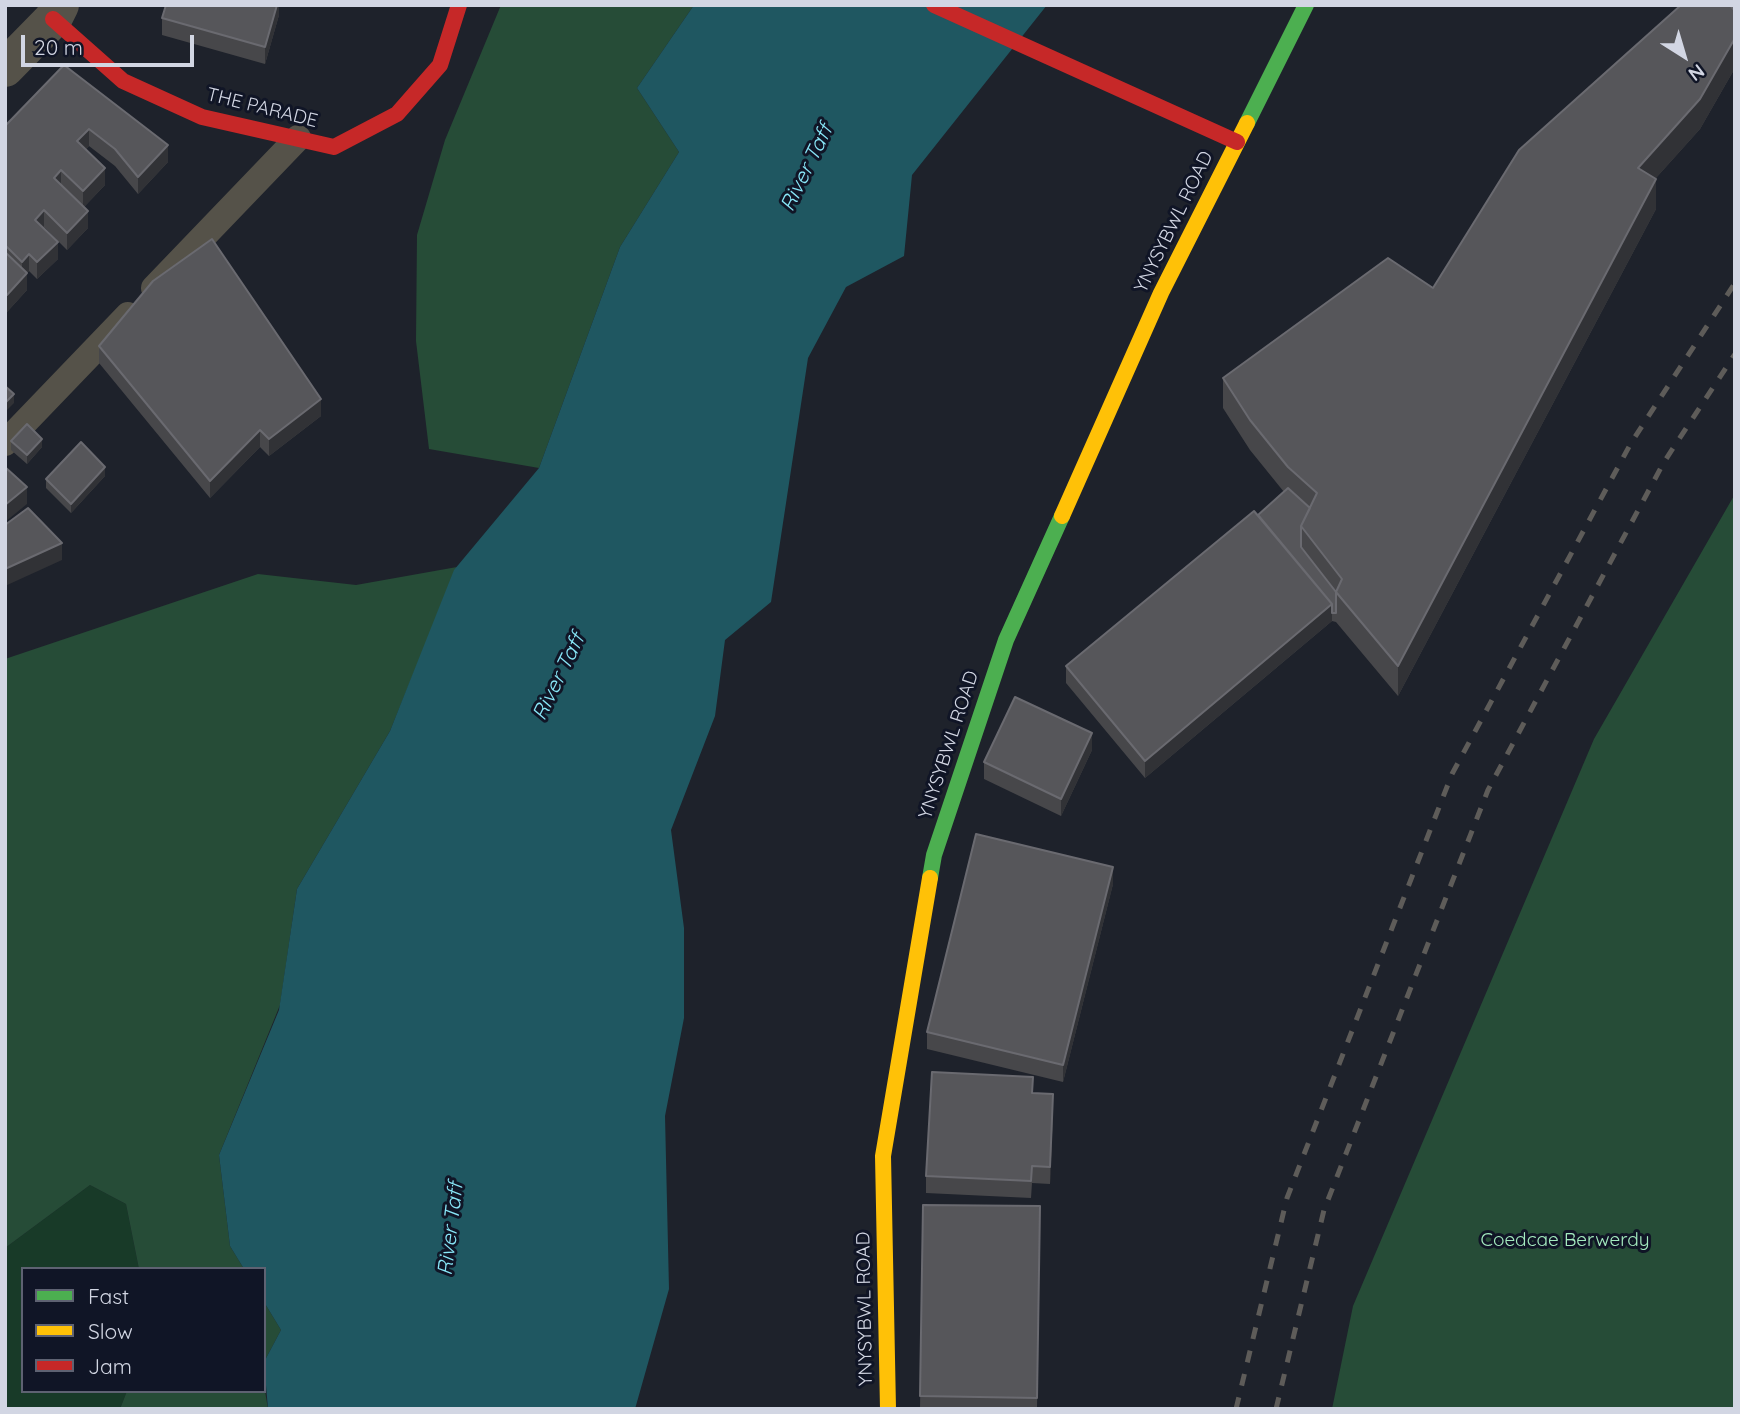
<!DOCTYPE html>
<html>
<head>
<meta charset="utf-8">
<style>
	body { margin:0 }
	#map { position:relative; width:1740px; height:1414px; overflow:hidden; background:#1e222b; font-family:Quicksand,sans-serif }
	canvas { display:block }
	.frame { position:absolute; inset:0; border:7px solid #d2d6e3; pointer-events:none }
	.legend { position:absolute; left:21px; top:1267px; width:245px; height:126px; box-sizing:border-box; background:#101526; border:2px solid #5e6272; margin:0; padding:9px 12px; list-style:none; font-size:21px; color:#d2d6e3 }
	.legend li { display:flex; align-items:center; gap:14px; height:35px }
	.legend b { width:35px; border:2px solid #5e6272 }
	.north { position:absolute; left:1649px; top:21px; width:70px; height:70px; -webkit-text-stroke:5px #101526; paint-order:stroke; rotate:143deg; font-size:19px; font-weight:700; line-height:28px; text-align:center; color:#d2d6e3 }
	.north::after { content:''; display:block; margin:auto; width:24px; height:32px; background:#d2d6e3; clip-path:polygon(50% 0,100% 100%,50% 72%,0 100%) }
	.scale { position:absolute; left:21px; top:35px; width:173px; height:32px; box-sizing:border-box; border:4px solid #d2d6e3; border-top:0; padding-left:9px; font-size:21px; line-height:24px; white-space:nowrap; color:#d2d6e3; -webkit-text-stroke:5px #101526; paint-order:stroke }
</style>
</head>
<body>
<div id="map">
<canvas width="1740" height="1414"></canvas>
<div class="frame"></div>
<ul class="legend">
<li><b style="height:9px;background:#4caf50"></b>Fast</li>
<li><b style="height:9px;background:#ffc107"></b>Slow</li>
<li><b style="height:9px;background:#c62828"></b>Jam</li>
</ul>
<div class="north">N</div>
<div class="scale">20 m</div>
</div>
<script>
const context = document.querySelector('canvas').getContext('2d');
context.lineJoin = 'round';
function paint(path, color) {
  context.fillStyle = color;
  context.fill(path, 'evenodd');
}
function trace(path, color, width, dash) {
  context.strokeStyle = color;
  context.lineWidth = width;
  context.lineCap = dash ? 'butt' : 'round';
  context.setLineDash(dash || []);
  context.stroke(path);
}
function drawText(font, color, halo, rows, align = 'center') {
  context.font = font + ' Quicksand,sans-serif';
  context.lineWidth = 6;
  context.setLineDash([]);
  context.textBaseline = 'middle';
  context.strokeStyle = halo;
  context.fillStyle = color;
  for (const [text, x, y, turn = 0] of rows) {
    context.save();
    context.translate(x, y);
    context.rotate((+turn || 0) * Math.PI / 180);
    context.textAlign = isNaN(turn) ? turn : align;
    if (halo) context.strokeText(text, 0, 0);
    context.fillText(text, 0, 0);
    context.restore();
  }
}
const green = new Path2D(`
	M90,1185L126,1204L139,1269H23V1391H127L120,1409H5V1248Z`);
const forest = new Path2D(`
	M501,5H694L637,88L679,152L620,247L539,468L429,449L416,341L417,235L445,140Z
	M1735,494V1409H1332L1353,1306L1594,739Z
	M457,567L390,731L297,889L280,1005L219,1155L230,1246L244,1269H139L126,1204L90,1185L5,1248V659L258,574L356,585Z
	M264,1302L281,1330L264,1362Z
	M264,1385L268,1409H120L127,1391H264Z`);
const water = new Path2D(`
	M694,5H1047L912,175L904,256L846,287L808,358L771,602L725,640L715,716L671,830L684,928V1018L665,1116L669,1289L635,1409H268L264,1362L281,1330L264,1302V1269H244L230,1246L219,1155L279,1010L297,889L390,731L454,570L539,468L620,247L679,152L637,88Z`);
const lane = new Path2D(`
	M154,288L298,138
	M5,443L128,315`);
const street = new Path2D(`
	M5,68L53,19L60,5`);
const fast = new Path2D(`
	M1247,123L1306,5
	M930,878L934,855L1006,640L1062,516`);
const slow = new Path2D(`
	M1062,516L1161,293L1247,123
	M888,1409L883,1156L930,878`);
const jam = new Path2D(`
	M934,5L1237,142
	M53,19L123,81L202,117L334,147L397,114L440,65L459,5`);
const rail = new Path2D(`
	M1236,1409L1287,1198L1452,774L1631,443L1735,283
	M1276,1409L1324,1210L1488,790L1664,462L1735,354`);
const wall = new Path2D(`
	M279,5V15L265,64L162,35V18Z
	M1735,11V68L1700,129L1655,179L1656,209L1398,696L1336,622L1332,621L1145,778L1066,683V666L1258,515L1284,492L1250,450L1223,408V378L1433,288Z
	M64,65L168,162L138,194L115,166L89,146L86,149L105,185L84,207L88,228L67,250L44,227L58,259L37,279L29,271L27,273V290L7,312L5,310V126Z
	M99,346L321,416L269,456L260,447L210,498L99,363Z
	M11,441L42,447L27,464L11,450Z
	M105,476L71,513L46,488V479Z
	M1092,750L1061,816L984,779V762Z
	M1113,884L1063,1082L927,1049V1032Z
	M1033,1093L1053,1111L1050,1184L1032,1183L1031,1198L926,1193V1176Z
	M923,1205L1040,1206L1037,1409H920Z`);
const shadedWall = new Path2D(`
	M277,5H279V15L265,64V47Z
	M1735,38V68L1700,129L1638,198V168Z
	M89,129V146L77,158V141Z
	M168,145V162L138,194V177Z
	M105,168V185L83,208V191Z
	M61,170V187L54,178Z
	M1656,179V209L1398,696V666Z
	M44,210V227L35,237V220Z
	M88,211V228L67,250V233Z
	M58,242V259L37,279V262Z
	M29,254V271L22,279V262Z
	M27,273V290L7,312V295Z
	M14,394V403L5,412V403Z
	M321,399V416L269,456V439Z
	M260,430V447L210,498V481Z
	M42,439V447L27,464V455Z
	M105,467V476L71,513V504Z
	M27,487V504L5,522V505Z
	M62,543V560L5,586V569Z
	M1332,604V621L1145,778V761Z
	M1092,733V750L1061,816V799Z
	M1113,867V884L1063,1082V1065Z
	M1053,1094V1111L1050,1184V1167Z`);
const building = new Path2D(`
	M166,5H277L265,47L162,18Z
	M1681,5H1730L1735,11V38L1700,99L1638,168L1656,179L1398,666L1336,592L1342,579L1301,526L1317,493L1288,467L1250,420L1223,378L1388,258L1433,288L1519,150Z
	M64,65L168,145L138,177L115,149L89,129L77,141L105,168L83,191L61,170L54,178L88,211L67,233L44,210L35,220L58,242L37,262L29,254L22,262L5,245V126Z
	M212,239L321,399L269,439L260,430L210,481L99,346L153,281Z
	M5,252L27,273L7,295L5,293Z
	M5,386L14,394L5,403Z
	M27,424L42,439L27,455L11,441Z
	M81,442L105,467L71,504L46,479Z
	M5,467L27,487L5,505Z
	M1288,488L1310,508L1301,526V547L1336,592V613H1332V604L1258,515Z
	M28,508L62,543L5,569V525Z
	M1254,511L1332,604L1145,761L1066,666Z
	M1015,697L1092,733L1061,799L984,762Z
	M976,834L1113,867L1063,1065L927,1032Z
	M932,1072L1033,1077L1032,1093L1053,1094L1050,1167L1032,1166L1031,1181L926,1176Z
	M923,1205L1040,1206L1037,1398L920,1396Z`);
const streetNames = [
	["THE PARADE",262,108,14],
	["YNYSYBWL ROAD",1174,222,-64],
	["YNYSYBWL ROAD",949,745,-72],
	["YNYSYBWL ROAD",865,1309,-91]
];
const parkNames = [
	["Coedcae Berwerdy",1565,1240]
];
const waterNames = [
	["River Taff",807,168,-64],
	["River Taff",559,677,-64],
	["River Taff",451,1229,-83]
];
paint(green, '#183a28');
paint(forest, '#264c37');
paint(water, '#1f5761');
trace(lane, '#555249', 26);
trace(street, '#555249', 38);
trace(fast, '#4caf50', 16);
trace(slow, '#ffc107', 16);
trace(jam, '#c62828', 16);
trace(rail, '#5e5c59', 5, [12, 12]);
paint(wall, '#47474a');
paint(shadedWall, '#313236');
paint(building, '#56565a');
trace(building, '#6a6a70', 2);
drawText('19px', '#d2d6e3', '#101526', streetNames);
drawText('19px', '#a4ebbf', '#101526', parkNames);
drawText('italic 21px', '#89e8f9', '#101526', waterNames);
</script>
</body>
</html>
